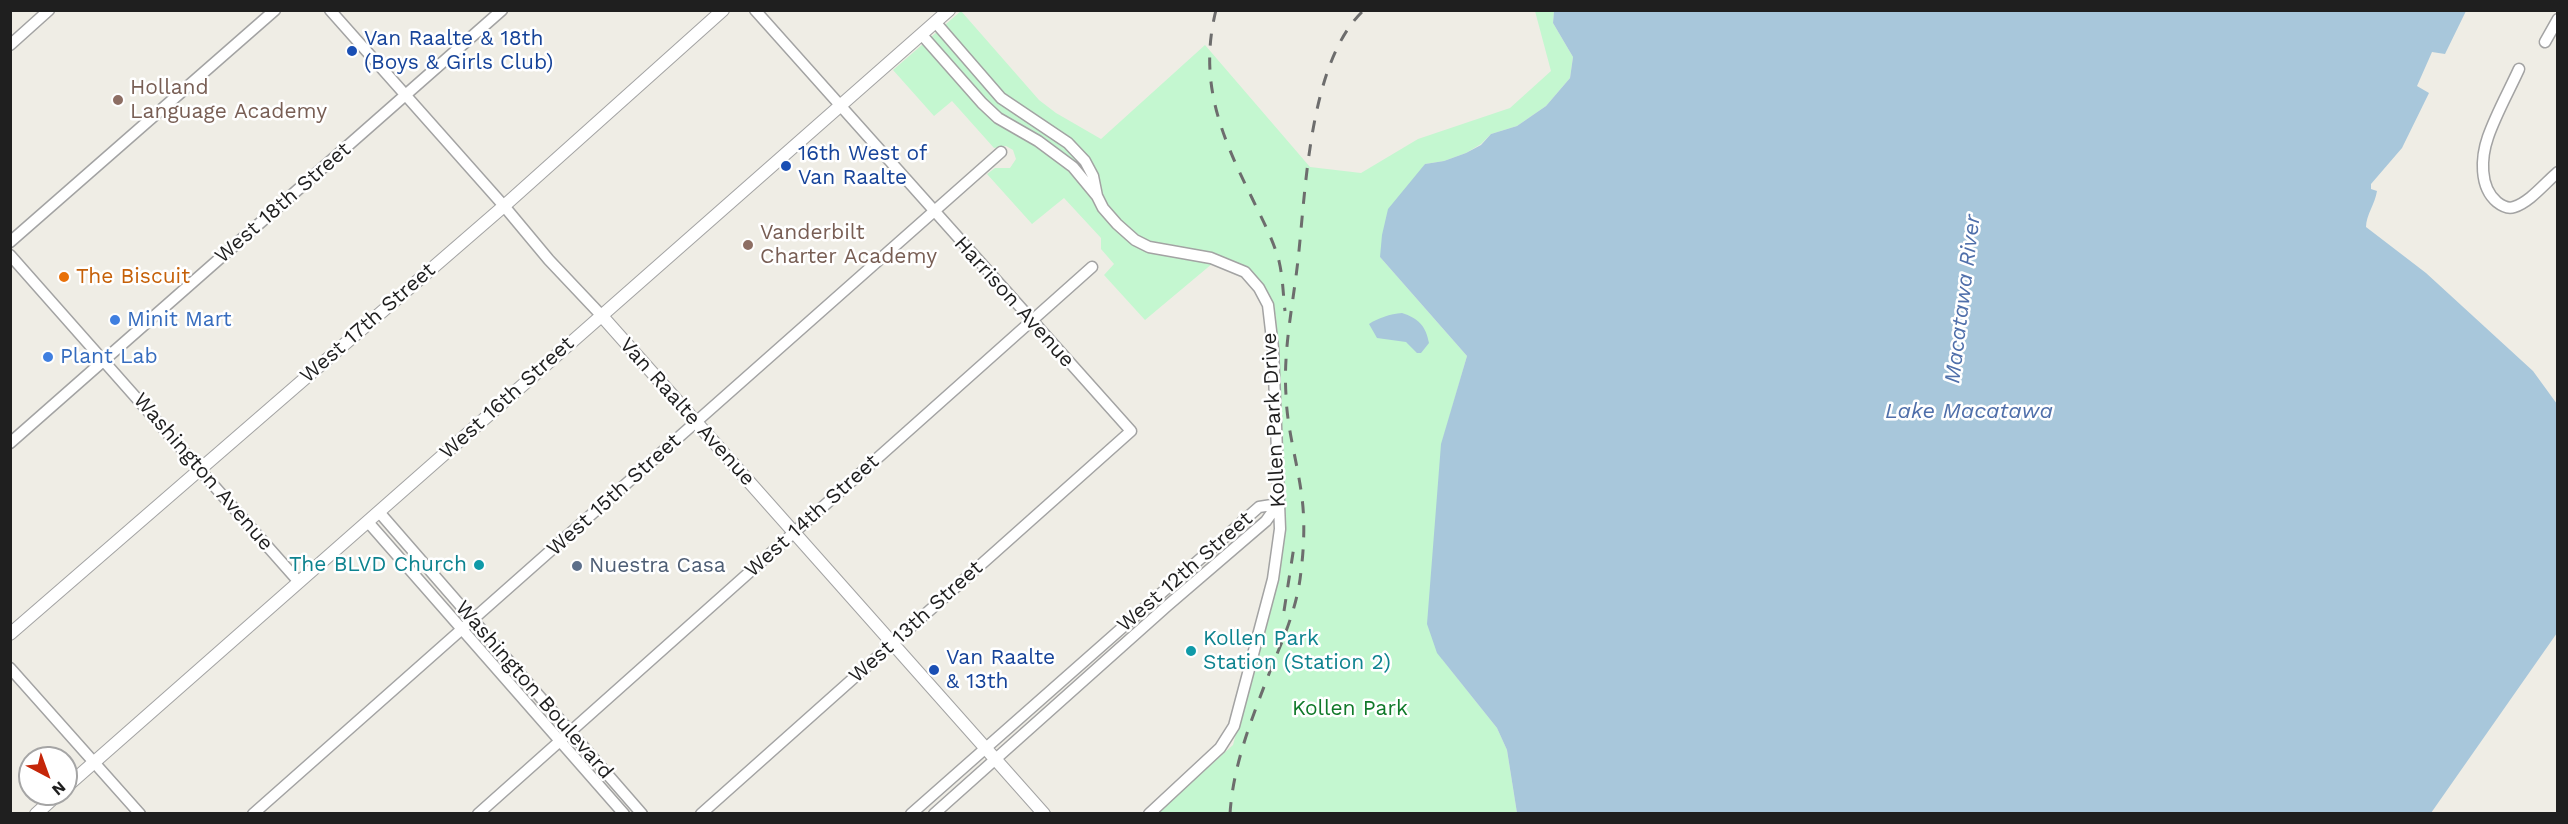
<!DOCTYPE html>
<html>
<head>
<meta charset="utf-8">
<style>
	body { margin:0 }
	#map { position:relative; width:2568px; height:824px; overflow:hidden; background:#efede5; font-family:"Work Sans",sans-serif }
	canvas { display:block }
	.frame { position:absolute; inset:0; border:12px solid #1f1f1f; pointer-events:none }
	.north { position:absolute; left:18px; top:746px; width:60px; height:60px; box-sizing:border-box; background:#fff; border:2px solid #a5a5a5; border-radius:50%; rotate:139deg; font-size:16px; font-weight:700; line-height:24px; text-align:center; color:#1f1f1f }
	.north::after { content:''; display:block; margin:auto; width:21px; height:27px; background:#c52609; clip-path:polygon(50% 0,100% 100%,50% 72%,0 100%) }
</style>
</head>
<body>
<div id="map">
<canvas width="2568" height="824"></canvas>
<div class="frame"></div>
<div class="north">N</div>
</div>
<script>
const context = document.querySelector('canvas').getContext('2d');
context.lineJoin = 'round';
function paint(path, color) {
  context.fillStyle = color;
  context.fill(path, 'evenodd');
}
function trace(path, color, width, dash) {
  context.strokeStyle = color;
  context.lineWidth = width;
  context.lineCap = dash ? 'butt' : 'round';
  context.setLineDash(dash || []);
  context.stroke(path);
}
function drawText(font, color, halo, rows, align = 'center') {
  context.font = font + ' "Work Sans",sans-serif';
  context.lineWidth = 5;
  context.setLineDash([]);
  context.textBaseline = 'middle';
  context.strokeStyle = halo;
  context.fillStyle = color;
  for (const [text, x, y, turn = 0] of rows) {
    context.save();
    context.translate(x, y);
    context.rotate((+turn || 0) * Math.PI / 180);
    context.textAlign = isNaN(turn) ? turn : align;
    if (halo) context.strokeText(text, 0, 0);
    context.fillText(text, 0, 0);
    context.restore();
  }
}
const park = new Path2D(`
	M961,11L1039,100L1056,113L1101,139L1205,45L1310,167L1361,173L1418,139L1510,108L1551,71L1535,11H1554L1553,23L1573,57L1570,78L1546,106L1517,126L1491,134L1481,144L1466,153L1444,161L1425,164L1380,257L1467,356L1442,443V659L1497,728L1507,750L1517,813H1157L1233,745L1281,566L1283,506L1276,316C1264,282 1256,265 1219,258L1145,320L1104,275L1114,264L1101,249V238L1064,198L1032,224L987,174L995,168H1010L1016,159L1013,150L1006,146L994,148L952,101L934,116L893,70Z`);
const water = new Path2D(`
	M1554,11H2466L2445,54L2432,52L2417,86L2429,93L2402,148L2371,184V189L2377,191C2375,204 2366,215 2366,227L2426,273L2533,371L2557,404V633L2431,813H1517L1507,750L1497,728L1437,653L1427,624L1441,444L1467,356L1380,257L1382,235L1388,209L1425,164L1444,161L1466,153L1481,145L1491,134L1517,126L1546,106L1570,78L1573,57L1553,23Z
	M1402,313C1418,318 1426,326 1429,343L1421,353H1417L1406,342L1377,338L1369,324C1378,318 1390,314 1402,313Z`);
const minor = new Path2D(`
	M330,10L504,206L549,260L601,315
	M936,23L1001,98L1068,143L1085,161L1093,176L1097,196L1103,208L1117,224L1135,240L1149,247L1211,258L1245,272L1259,288L1268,305L1273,348L1280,529L1273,579L1234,726L1220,748L1149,814
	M922,35L982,103L998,118L1038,141L1073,167L1097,196
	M2545,42L2558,19
	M10,45L49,10
	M2519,69C2509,91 2496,114 2488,137C2481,157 2479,187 2497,202C2502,206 2508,209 2514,207C2530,202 2545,183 2558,172
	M10,242L275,10
	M10,255L299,582
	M10,443L502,10
	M379,512L642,814
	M368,522L624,814
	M10,668L140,814
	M253,814L1001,152
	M478,814L1092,267
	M701,814L1131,431L755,10
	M911,814L1259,507L1278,504
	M934,814L1167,606L1266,521L1278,504`);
const tertiary = new Path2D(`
	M601,315L1044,814
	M10,634L504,206L723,10
	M66,787L949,10
	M36,814L58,794`);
const rail = new Path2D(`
	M1216,10C1198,82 1221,135 1252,198C1262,219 1273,239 1279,261C1283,278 1283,294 1285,311
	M1284,611L1295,540
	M1230,814C1233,763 1254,713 1272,666C1285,635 1298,604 1301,571C1304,548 1305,521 1302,498C1298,464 1287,430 1286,395C1283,350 1293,305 1298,260C1306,189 1309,61 1364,10`);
const markers = [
	[352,51,6,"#1a4fb4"],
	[118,100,6,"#8d6e63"],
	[786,166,6,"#1a4fb4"],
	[748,245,6,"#8d6e63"],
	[64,277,6,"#e8710a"],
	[115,320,6,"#3f7fe0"],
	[48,357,6,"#3f7fe0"],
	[479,565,6,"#0f9aa8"],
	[577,566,6,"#5c6f8a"],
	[1191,651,6,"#0f9aa8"],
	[934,670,6,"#1a4fb4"]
];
const transitNames = [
	["Van Raalte & 18th",364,39],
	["(Boys & Girls Club)",364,63],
	["16th West of",798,154],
	["Van Raalte",798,178],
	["Van Raalte",946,658],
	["& 13th",946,682]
];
const educationNames = [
	["Holland",130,88],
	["Language Academy",130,112],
	["Vanderbilt",760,233],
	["Charter Academy",760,257]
];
const streetNames = [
	["West 18th Street",283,203,-41],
	["Harrison Avenue",1014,302,48],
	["West 17th Street",368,323,-41],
	["West 16th Street",507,398,-42],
	["Van Raalte Avenue",687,412,48],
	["Kollen Park Drive",1274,420,-93],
	["Washington Avenue",203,472,49],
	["West 15th Street",614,495,-42],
	["West 14th Street",812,516,-42],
	["West 12th Street",1185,572,-41],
	["West 13th Street",916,622,-42],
	["Washington Boulevard",534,690,49]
];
const foodNames = [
	["The Biscuit",76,277]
];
const shopNames = [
	["Minit Mart",127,320],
	["Plant Lab",60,357]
];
const cultureNames = [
	["The BLVD Church",467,565],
	["Kollen Park",1203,639,"left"],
	["Station (Station 2)",1203,663,"left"]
];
const serviceNames = [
	["Nuestra Casa",589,566]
];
const parkNames = [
	["Kollen Park",1350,709]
];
const waterNames = [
	["Macatawa River",1963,299,-83],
	["Lake Macatawa",1969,412]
];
paint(park, '#c4f7d0');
paint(water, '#a8c7db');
trace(minor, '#a3a3a3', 13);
trace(tertiary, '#a3a3a3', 14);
trace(minor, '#fff', 10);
trace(tertiary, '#fff', 12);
trace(rail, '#6d6d6d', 3, [12, 12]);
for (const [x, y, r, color] of markers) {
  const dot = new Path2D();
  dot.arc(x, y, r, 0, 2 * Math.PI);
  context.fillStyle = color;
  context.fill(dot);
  trace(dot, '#fff', 2);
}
drawText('21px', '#164399', '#fff', transitNames, 'left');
drawText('21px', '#785e54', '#fff', educationNames, 'left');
drawText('21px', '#1f1f1f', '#fff', streetNames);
drawText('21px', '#c56008', '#fff', foodNames, 'left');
drawText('21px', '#366cbe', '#fff', shopNames, 'left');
drawText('21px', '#0d838f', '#fff', cultureNames, 'right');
drawText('21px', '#4e5e75', '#fff', serviceNames, 'left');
drawText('21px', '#107929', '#fff', parkNames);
drawText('italic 22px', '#4f6faa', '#fff', waterNames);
</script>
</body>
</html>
